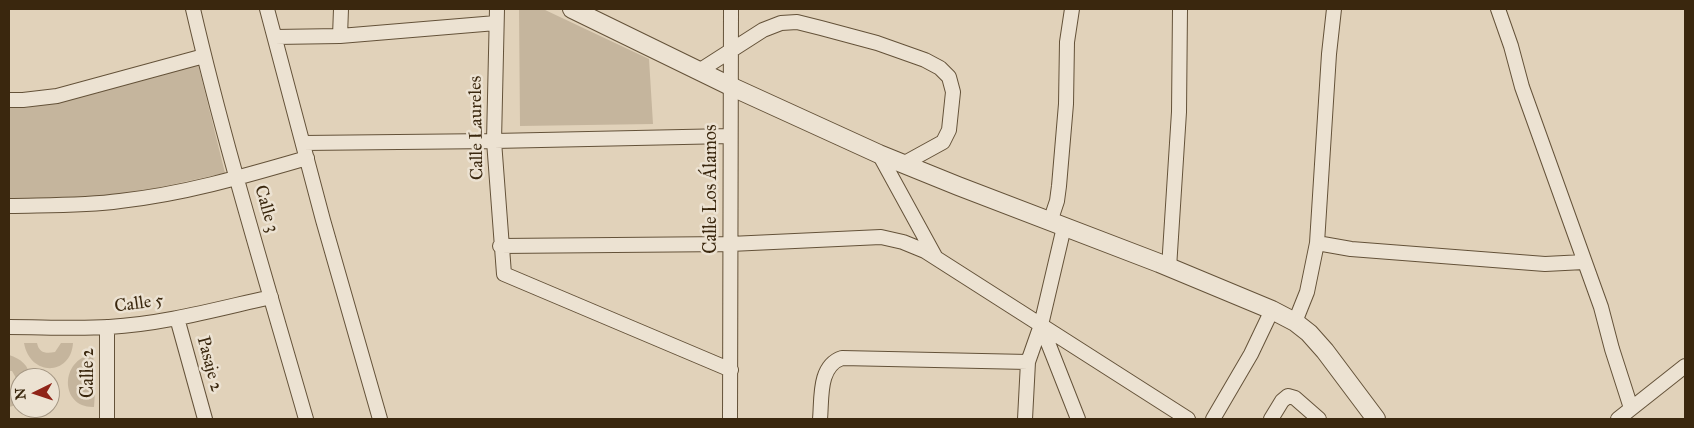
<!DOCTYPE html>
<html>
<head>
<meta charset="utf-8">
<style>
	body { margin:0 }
	#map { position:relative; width:1694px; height:428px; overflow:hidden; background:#e1d2ba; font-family:"IM FELL Great Primer",serif }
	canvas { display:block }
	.frame { position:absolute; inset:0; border:10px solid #3a270e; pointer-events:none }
	.north { position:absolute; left:10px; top:368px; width:50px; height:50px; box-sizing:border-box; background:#ece2d2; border:1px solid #a59784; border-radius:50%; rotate:266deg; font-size:14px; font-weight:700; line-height:20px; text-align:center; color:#3a270e }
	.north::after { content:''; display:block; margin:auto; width:18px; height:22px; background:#8f2418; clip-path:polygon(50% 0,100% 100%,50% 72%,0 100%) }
</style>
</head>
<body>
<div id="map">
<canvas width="1694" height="428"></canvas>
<div class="frame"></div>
<div class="north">N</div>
</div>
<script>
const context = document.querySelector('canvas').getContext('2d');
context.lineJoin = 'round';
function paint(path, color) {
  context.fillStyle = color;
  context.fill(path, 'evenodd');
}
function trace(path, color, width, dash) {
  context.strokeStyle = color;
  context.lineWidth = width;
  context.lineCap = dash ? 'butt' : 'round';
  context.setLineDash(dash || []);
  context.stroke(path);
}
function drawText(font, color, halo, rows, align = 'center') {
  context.font = font + ' "IM FELL Great Primer",serif';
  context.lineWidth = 5;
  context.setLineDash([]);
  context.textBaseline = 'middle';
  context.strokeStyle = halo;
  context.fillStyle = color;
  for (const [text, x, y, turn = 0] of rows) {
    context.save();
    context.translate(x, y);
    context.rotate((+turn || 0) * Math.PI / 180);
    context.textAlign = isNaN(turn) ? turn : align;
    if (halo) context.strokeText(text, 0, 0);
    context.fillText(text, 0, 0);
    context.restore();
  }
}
const green = new Path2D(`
	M519,9H543L649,59L653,124L520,126Z
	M198,64L225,173L152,189L114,196L9,199V108H24L55,103Z
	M24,343H37C39,353 46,354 55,352L61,343H73C71,376 30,377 24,343Z
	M93,354L94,368C83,370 81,376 83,386L89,391L95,392L94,407C60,408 59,360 93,354Z
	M9,355C21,359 29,365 30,378H20V404L9,407V390L15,385L16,378L12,371H9Z`);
const minor = new Path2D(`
	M193,9C225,147 267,283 306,419
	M267,9L323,220L380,419
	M497,9L494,141L504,274L731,370
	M1498,9L1511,46L1522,87L1601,307L1612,349L1631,408
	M340,36L341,9
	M275,37L340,36L496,23
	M699,71L763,30L781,23L797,22L821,28L877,43L925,60L940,68L949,77L953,92L949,130L943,142L903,164
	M9,100H23L57,96L204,56
	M303,143L494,141L730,136
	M879,154L936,258
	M9,206C45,205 84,206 120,201C184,194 245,176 307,158
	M1050,222L1057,201L1059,186L1066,104L1067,42L1072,9
	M1317,243L1351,249L1545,264L1584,262
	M500,246L730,244L881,237L903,242L925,251L1188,419
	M1169,268L1179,112L1180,9
	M177,318L205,419
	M1295,322L1307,292L1317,243L1329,54L1334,9
	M1041,325L1078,419
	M9,327C42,327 76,329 109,327C164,324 217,309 271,297
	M107,327V419
	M730,419L731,9
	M820,419C822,399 818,366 842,358L1028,362
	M1025,419L1028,362L1041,325L1064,227
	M1213,419L1251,354L1272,310
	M1271,419L1282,401L1288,396L1295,398L1319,419
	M1618,419L1685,366`);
const tertiary = new Path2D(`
	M572,9L730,86L879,154L958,186L1159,263L1272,310L1295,322L1309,333L1325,351L1376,419`);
const streetNames = [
	["Calle Laureles",477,128,-91],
	["Calle Los Álamos",712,189,-90],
	["Calle 3",266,209,74],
	["Calle 5",139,304,-8],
	["Pasaje 2",209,364,75],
	["Calle 2",89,373,-90]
];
paint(green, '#c5b59d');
trace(minor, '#645239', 16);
trace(tertiary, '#645239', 20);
trace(minor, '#ece2d2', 14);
trace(tertiary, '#ece2d2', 18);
drawText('18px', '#3a270e', '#ece2d2', streetNames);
</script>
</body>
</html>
